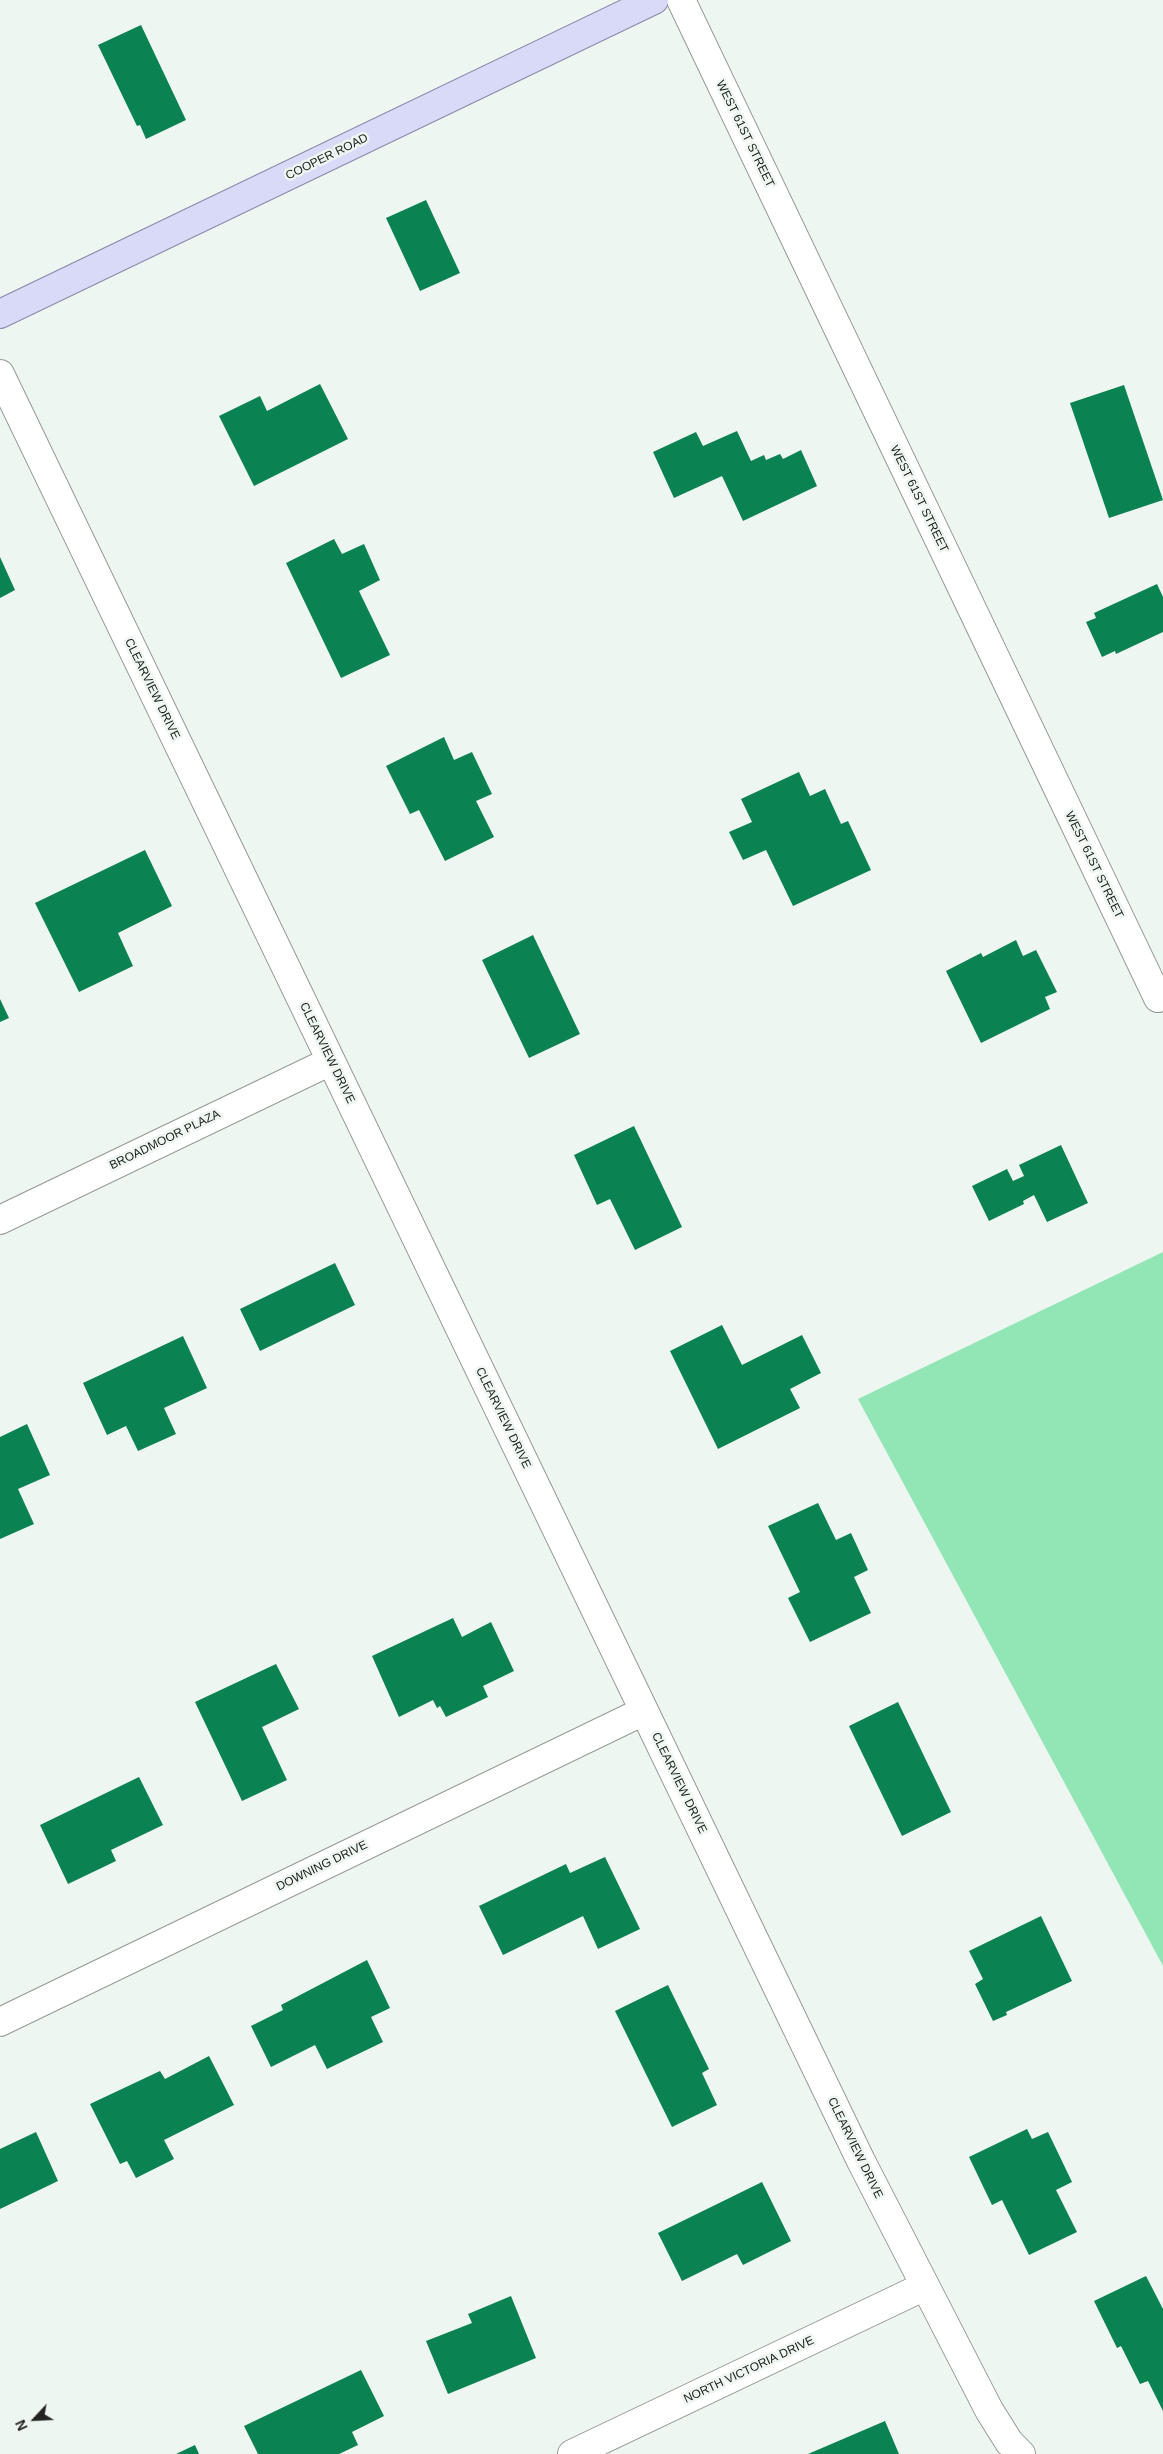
<!DOCTYPE html>
<html>
<head>
<meta charset="utf-8">
<style>
	body { margin:0 }
	#map { position:relative; width:1163px; height:2454px; overflow:hidden; background:#eef6f1; font-family:Arial,sans-serif }
	canvas { display:block }
	.north { position:absolute; left:10px; top:2394px; width:50px; height:50px; -webkit-text-stroke:4px #eef6f1; paint-order:stroke; rotate:245deg; font-size:14px; font-weight:700; line-height:20px; text-align:center; color:#212422 }
	.north::after { content:''; display:block; margin:auto; width:18px; height:22px; background:#212422; clip-path:polygon(50% 0,100% 100%,50% 72%,0 100%) }
</style>
</head>
<body>
<div id="map">
<canvas width="1163" height="2454"></canvas>
<div class="north">N</div>
</div>
<script>
const context = document.querySelector('canvas').getContext('2d');
context.lineJoin = 'round';
function paint(path, color) {
  context.fillStyle = color;
  context.fill(path, 'evenodd');
}
function trace(path, color, width, dash) {
  context.strokeStyle = color;
  context.lineWidth = width;
  context.lineCap = dash ? 'butt' : 'round';
  context.setLineDash(dash || []);
  context.stroke(path);
}
function drawText(font, color, halo, rows, align = 'center') {
  context.font = font + ' Arial,sans-serif';
  context.lineWidth = 5;
  context.setLineDash([]);
  context.textBaseline = 'middle';
  context.strokeStyle = halo;
  context.fillStyle = color;
  for (const [text, x, y, turn = 0] of rows) {
    context.save();
    context.translate(x, y);
    context.rotate((+turn || 0) * Math.PI / 180);
    context.textAlign = isNaN(turn) ? turn : align;
    if (halo) context.strokeText(text, 0, 0);
    context.fillText(text, 0, 0);
    context.restore();
  }
}
const green = new Path2D(`
	M1163,1252V1966L858,1399Z`);
const building = new Path2D(`
	M141,25L186,120L146,139L140,125L137,126L98,45Z
	M426,200L460,273L420,291L386,218Z
	M320,384L348,439L254,486L219,416L260,396L267,411Z
	M1124,385L1163,500L1109,518L1070,403Z
	M737,431L751,461L764,455L766,460L780,454L783,459L801,450L817,486L743,521L722,476L674,498L653,452L696,432L703,446Z
	M334,539L342,554L364,544L380,580L359,591L390,655L341,678L286,563Z
	M0,557L15,590L0,598Z
	M1157,584L1163,597V632L1116,654L1115,651L1102,657L1086,622L1096,618L1094,613Z
	M444,737L454,760L472,752L492,794L476,801L494,837L445,861L419,810L410,814L386,766Z
	M799,772L810,796L825,789L841,824L848,821L871,870L793,906L766,850L743,860L729,832L752,822L741,799Z
	M145,850L172,906L118,933L133,966L79,992L35,903Z
	M533,935L580,1034L529,1058L482,960Z
	M1016,940L1023,956L1036,950L1057,992L1045,997L1050,1009L981,1043L946,971L981,953L983,957Z
	M0,999L9,1018L0,1022Z
	M634,1126L682,1227L635,1250L610,1199L597,1205L574,1155Z
	M1061,1145L1088,1203L1047,1222L1034,1195L1023,1201L1024,1204L989,1221L972,1186L1007,1169L1013,1181L1024,1176L1019,1165Z
	M335,1263L355,1305L260,1351L240,1309Z
	M722,1325L742,1365L802,1335L821,1373L790,1389L800,1408L718,1449L670,1351Z
	M183,1336L207,1388L164,1408L176,1434L138,1451L126,1426L107,1435L83,1383Z
	M27,1424L50,1475L18,1489L34,1524L0,1539V1437Z
	M818,1503L836,1540L851,1533L868,1570L854,1577L871,1613L810,1642L788,1598L800,1592L768,1526Z
	M453,1618L462,1637L491,1622L514,1671L483,1686L488,1697L446,1717L440,1706L437,1708L433,1700L399,1717L372,1656Z
	M276,1664L299,1709L262,1727L287,1780L242,1801L195,1702Z
	M898,1702L951,1812L902,1836L849,1726Z
	M139,1777L163,1825L111,1850L116,1861L68,1884L40,1825Z
	M605,1857L640,1929L598,1949L583,1916L503,1955L479,1906L566,1864L570,1873Z
	M1041,1916L1072,1981L1006,2012L1007,2015L993,2021L975,1984L983,1979L969,1951Z
	M367,1960L390,2008L371,2017L383,2042L327,2069L315,2045L271,2067L251,2026L283,2010L281,2005Z
	M668,1985L709,2069L702,2073L717,2105L672,2127L615,2011Z
	M209,2056L234,2105L164,2140L174,2159L136,2178L127,2161L120,2164L90,2104L160,2071L165,2079Z
	M1027,2129L1032,2139L1048,2132L1072,2182L1056,2190L1077,2232L1029,2255L1002,2200L992,2205L969,2157Z
	M36,2132L58,2181L0,2209V2149Z
	M762,2182L791,2241L743,2265L737,2254L682,2281L658,2233Z
	M1146,2276L1163,2309V2411L1148,2381L1140,2384L1121,2346L1117,2348L1094,2301Z
	M511,2296L536,2358L448,2394L426,2341L472,2323L468,2314Z
	M361,2370L384,2416L352,2432L358,2445L339,2454H258L244,2426Z
	M885,2421L899,2454H808Z
	M195,2445L199,2454H176Z`);
const minor = new Path2D(`
	M681,0L1158,998
	M0,374L861,2161L989,2410L1009,2442L1021,2454
	M0,1220L331,1061
	M0,2022L644,1711
	M572,2454L925,2286`);
const major = new Path2D(`
	M0,314L654,0`);
const streetNames = [
	["WEST 61ST STREET",745,134,64],
	["COOPER ROAD",327,157,-26],
	["WEST 61ST STREET",919,499,64],
	["CLEARVIEW DRIVE",152,689,64],
	["WEST 61ST STREET",1094,865,64],
	["CLEARVIEW DRIVE",327,1053,64],
	["BROADMOOR PLAZA",165,1140,-26],
	["CLEARVIEW DRIVE",503,1418,64],
	["CLEARVIEW DRIVE",679,1783,64],
	["DOWNING DRIVE",322,1866,-26],
	["CLEARVIEW DRIVE",855,2148,64],
	["NORTH VICTORIA DRIVE",749,2370,-25]
];
paint(green, '#92e5b5');
paint(building, '#0b8251');
trace(minor, '#949b96', 30);
trace(major, '#8889aa', 30);
trace(minor, '#fff', 28);
trace(major, '#d9d9f8', 28);
drawText('12px', '#212422', '#eef6f1', streetNames);
</script>
</body>
</html>
